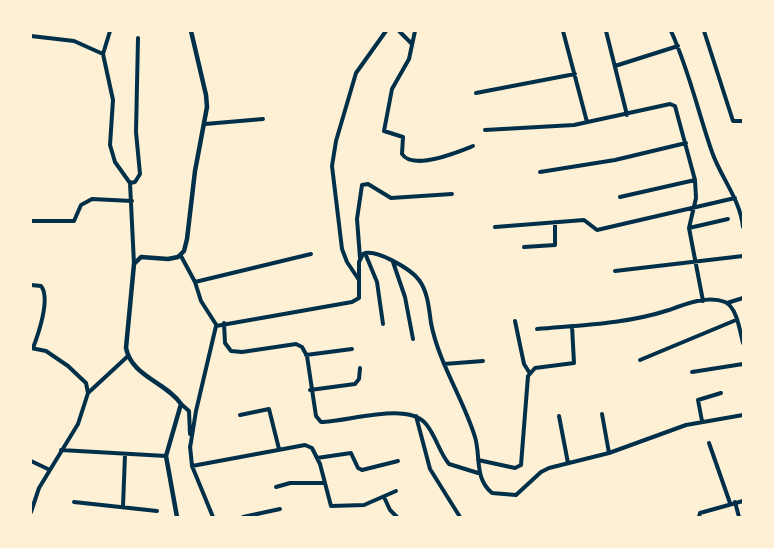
<!DOCTYPE html>
<html>
<head>
<meta charset="utf-8">
<style>
	body { margin:0 }
	#map { position:relative; width:774px; height:548px; overflow:hidden; background:#fdf0d5; font-family:"Archivo Narrow",sans-serif }
	canvas { display:block }
	.frame { position:absolute; inset:0; border:32px solid #fdf0d5; pointer-events:none }
</style>
</head>
<body>
<div id="map">
<canvas width="774" height="548"></canvas>
<div class="frame"></div>
</div>
<script>
const context = document.querySelector('canvas').getContext('2d');
context.lineJoin = 'round';
function trace(path, color, width, dash) {
  context.strokeStyle = color;
  context.lineWidth = width;
  context.lineCap = dash ? 'butt' : 'round';
  context.setLineDash(dash || []);
  context.stroke(path);
}
const minor = new Path2D(`
	M110,31L103,54L113,100L110,145L115,162L130,183L134,264
	M399,31L412,44
	M415,31L409,59L392,89L384,131L403,137L402,154C413,171 458,152 473,146
	M563,31L587,122
	M606,31L627,115
	M671,31C689,70 698,112 712,152C721,178 740,199 743,227
	M704,31L733,121H743
	M31,36L74,41L103,54
	M615,66L678,46
	M476,93L575,74
	M205,124L263,119
	M485,130L574,125L670,104L675,106L695,180L696,198L689,228L703,301
	M540,172L615,160L686,143
	M130,183L135,182L140,174L136,132L138,38
	M620,197L695,180
	M31,221H74L81,205L92,199L132,201
	M495,227L584,220L597,230L735,198
	M689,228L728,219
	M524,247L555,245V222
	M365,253L377,282L383,324
	M181,256L195,282L201,301L217,326
	M360,258L357,219L362,185L368,184L391,198L452,194
	M393,262L405,297L413,339
	M615,271L743,256
	M359,280L347,262L342,249L332,166L336,141L356,73L386,31
	M195,282L311,254
	M31,285L41,286C51,298 38,335 33,348
	M727,303L743,298
	M515,321L524,364L529,372
	M224,323L225,343L231,351L242,352L296,344L302,347L307,356L316,416L321,422C347,422 408,401 426,424C436,436 439,452 449,464L478,473
	M537,329C582,325 626,324 669,310C685,304 708,295 725,302C737,307 740,332 743,343
	M31,348L46,351L68,366L86,383L88,393L78,424L39,488L31,512
	M306,355L352,349
	M640,360L736,320
	M444,364L483,361
	M692,372L743,364
	M310,390L355,384L359,379L360,368
	M88,393L128,356
	M181,404L189,411L190,434
	M602,414L609,453
	M240,415L269,409L279,449
	M416,416L430,469L460,517
	M559,416L568,463
	M702,421L698,400L721,393
	M709,443L730,503
	M190,446L192,466L213,517
	M190,448L196,411L216,326L352,302L359,298V262L363,254C375,248 411,269 419,280C428,292 429,309 431,323C439,364 463,398 475,437C481,457 474,478 492,493L516,495L541,472L549,468L609,453L686,425L743,415
	M61,450L166,456
	M317,458L351,453L358,468L362,470L398,461
	M478,460L515,468L521,465L528,376L535,368L574,363L572,326
	M31,461L50,470
	M192,466L305,445L312,448L320,464L331,506L364,505L396,491
	M276,487L290,483H324
	M384,497L390,510L397,517
	M74,502L157,511
	M735,502L739,517
	M123,506L125,455
	M243,517L280,509
	M699,517L700,513L743,501`);
const tertiary = new Path2D(`
	M177,517L166,456L181,404C166,382 132,377 126,348L134,264L141,257L168,259L178,257L184,251L187,239L195,171L207,107L206,95L191,31`);
trace(minor, '#003049', 4);
trace(tertiary, '#003049', 4.5);
</script>
</body>
</html>
